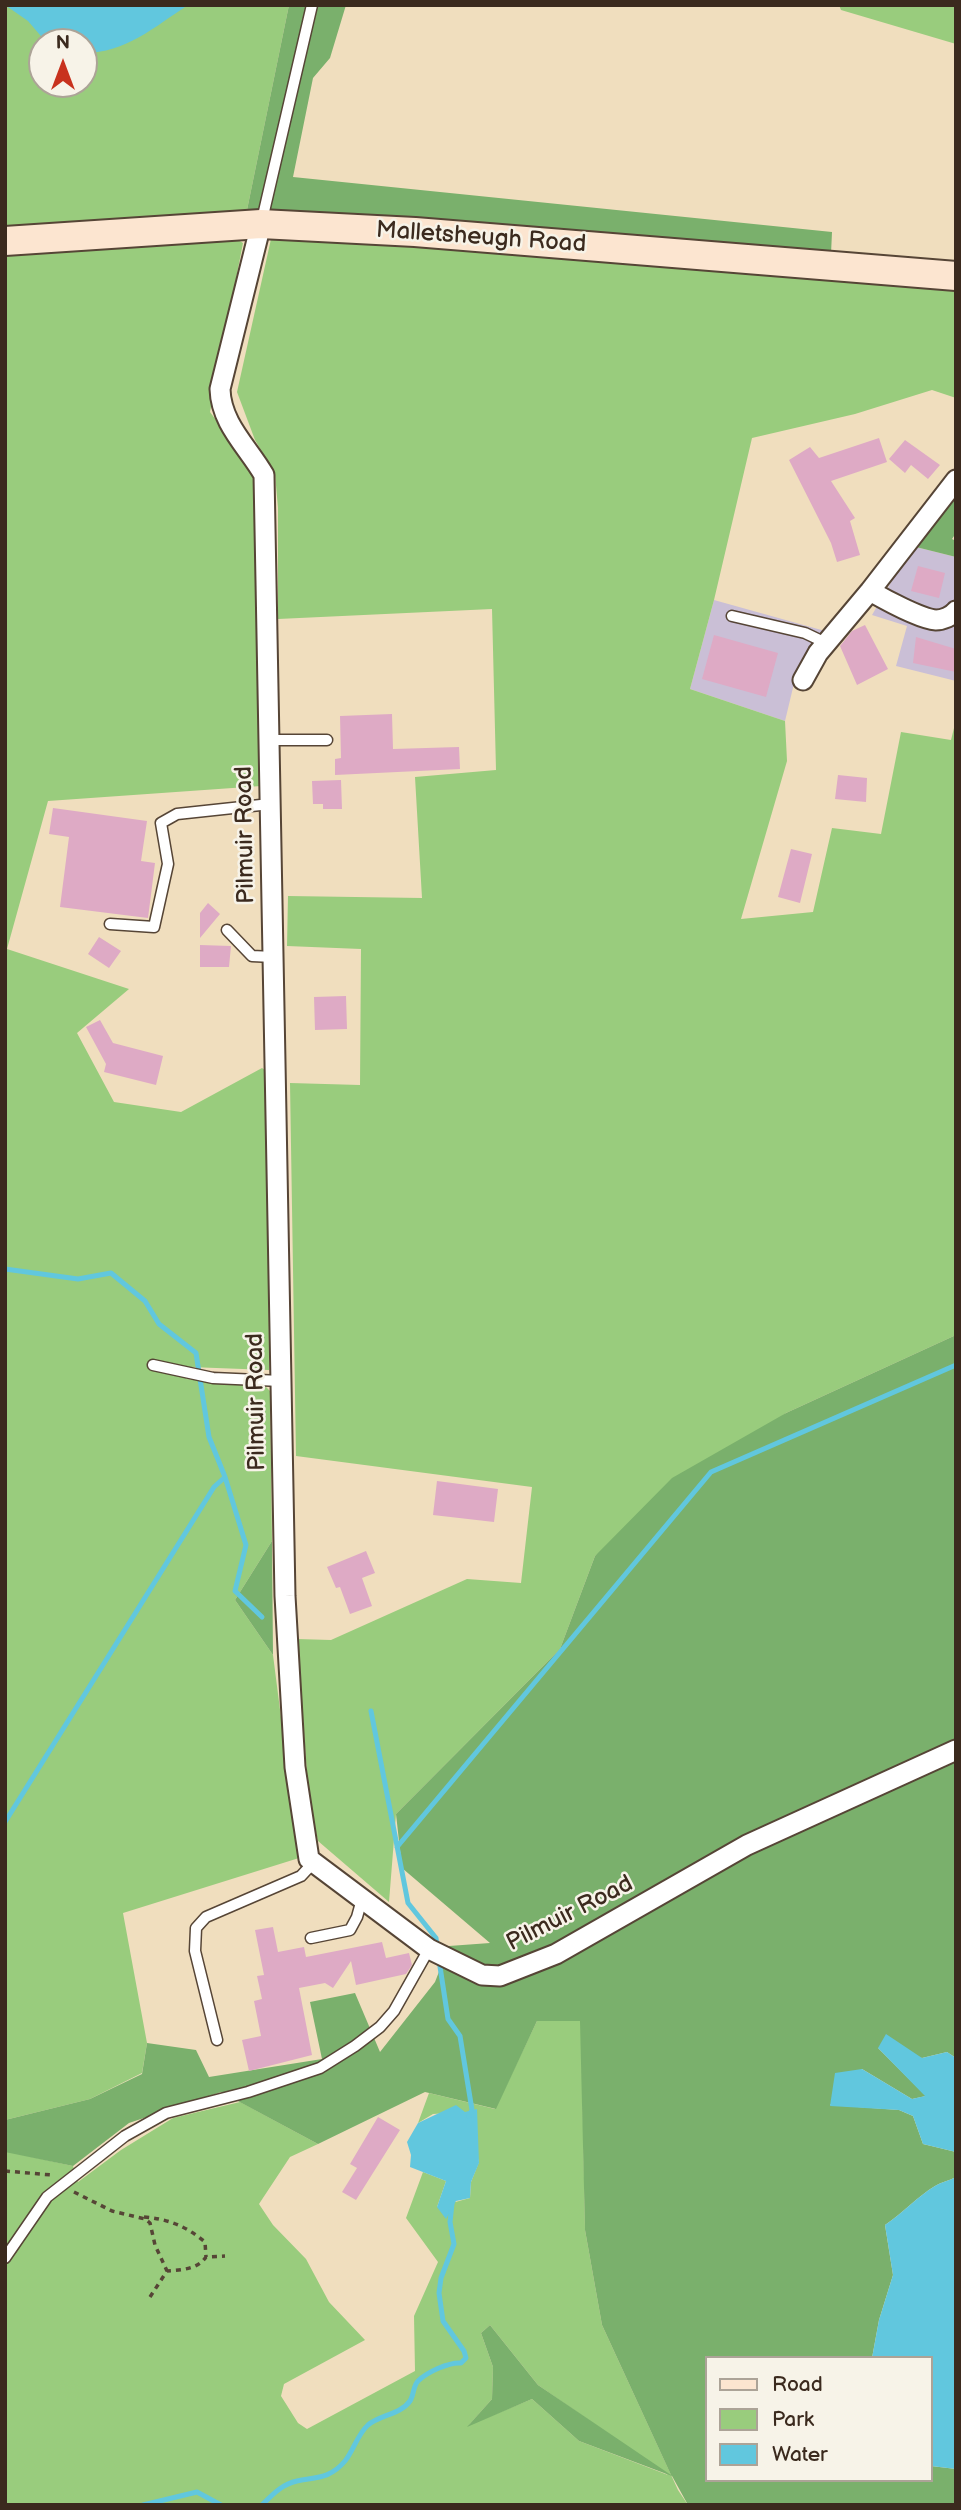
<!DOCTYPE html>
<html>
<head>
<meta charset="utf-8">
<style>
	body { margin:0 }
	#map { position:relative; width:961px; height:2510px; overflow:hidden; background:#f0debe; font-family:"Balsamiq Sans",sans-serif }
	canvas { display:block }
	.frame { position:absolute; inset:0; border:7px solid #3b2a1e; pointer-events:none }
	.legend { position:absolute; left:705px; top:2356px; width:228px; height:126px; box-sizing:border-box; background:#f7f3e8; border:2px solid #aca397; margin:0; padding:9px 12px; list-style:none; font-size:21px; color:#3b2a1e }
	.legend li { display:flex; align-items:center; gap:14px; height:35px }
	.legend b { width:35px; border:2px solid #aca397 }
	.north { position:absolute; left:28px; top:28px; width:70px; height:70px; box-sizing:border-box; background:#f7f3e8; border:2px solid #aca397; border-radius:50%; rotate:0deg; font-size:19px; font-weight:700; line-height:28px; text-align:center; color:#3b2a1e }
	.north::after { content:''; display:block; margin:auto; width:24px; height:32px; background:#c8321e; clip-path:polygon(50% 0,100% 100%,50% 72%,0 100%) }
</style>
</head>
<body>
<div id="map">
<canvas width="961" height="2510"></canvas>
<div class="frame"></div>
<ul class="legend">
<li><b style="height:9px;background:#fce5d0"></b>Road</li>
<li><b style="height:19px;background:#99cc7d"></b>Park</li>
<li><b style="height:19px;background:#61c7de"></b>Water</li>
</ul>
<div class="north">N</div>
</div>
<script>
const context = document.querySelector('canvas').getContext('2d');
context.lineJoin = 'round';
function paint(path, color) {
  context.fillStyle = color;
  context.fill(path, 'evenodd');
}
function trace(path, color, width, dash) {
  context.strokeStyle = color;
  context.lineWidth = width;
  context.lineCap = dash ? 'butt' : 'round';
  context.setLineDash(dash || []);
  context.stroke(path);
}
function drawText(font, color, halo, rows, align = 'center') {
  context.font = font + ' "Balsamiq Sans",sans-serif';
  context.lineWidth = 5;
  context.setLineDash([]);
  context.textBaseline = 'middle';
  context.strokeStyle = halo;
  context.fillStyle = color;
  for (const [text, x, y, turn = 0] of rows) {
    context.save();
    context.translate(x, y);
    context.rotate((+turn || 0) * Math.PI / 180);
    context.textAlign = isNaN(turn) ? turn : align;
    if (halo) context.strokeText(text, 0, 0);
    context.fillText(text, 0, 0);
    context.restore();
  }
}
const industrial = new Path2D(`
	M912,546L956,557V681L896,666L907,626L872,615Z
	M714,600L825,631L797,671L785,721L690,689Z`);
const green = new Path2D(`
	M5,5H289L247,210L5,231ZM42,42H84V84H42Z
	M839,5H956V44L841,10Z
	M283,233L956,286V398L932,390L855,414L752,438L714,600L690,689L785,721L787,761L741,919L813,912L832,828L881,834L901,732L951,740L956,720V1335L786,1413L595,1556L560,1649L396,1814L389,1902L318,1841L309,1800L297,1639L331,1640L467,1579L521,1583L532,1487L296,1456L290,1083L360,1085L361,949L287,946L288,896L422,898L415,777L496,770L492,609L278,619V508L275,474L255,440L237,392L271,239Z
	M231,236L243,243L210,412L254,471L261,786L48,801L7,949L129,989L77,1033L114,1102L181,1112L262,1068L268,1072L269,1370L190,1367L186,1379L266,1387L270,1391L272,1541L235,1600L273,1655L299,1858L123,1913L147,2043L142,2073L90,2099L5,2120V254Z
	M537,2021H581L585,2230L602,2325L678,2490L688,2505H5V2151L73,2166L78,2182L121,2150L173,2118L240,2102L318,2144L290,2157L259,2204L273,2225L306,2259L329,2302L365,2340L284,2384L281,2396L298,2423L307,2429L415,2371L414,2316L438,2262L406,2218L423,2172L446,2181L437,2207L470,2198L471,2182L479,2162L465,2112L433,2114L418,2123L429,2093L495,2109ZM490,2325L538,2385L668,2475L579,2441L532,2399L469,2425L492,2399L493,2367L481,2333Z`);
const forest = new Path2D(`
	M289,5H346L330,58L313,78L293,177L832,232L831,254L247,210Z
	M956,490V533L952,539L956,541V557L912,546Z
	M956,1335V2058L947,2052L922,2058L878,2048L926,2096L912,2099L862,2069L830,2105L899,2110L913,2116L923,2144L956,2152V2177C949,2181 941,2182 935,2186C918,2196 903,2213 885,2225L893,2275L879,2320L872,2358H707V2480H931V2466L956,2469V2505H688L672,2476L579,2441L532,2399L467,2427L492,2399L493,2367L481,2333L490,2325L538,2385L671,2475L602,2325L585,2230L580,2021H537L496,2109L425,2092L318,2144L221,2092L129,2123L73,2166L5,2152V2120L90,2099L142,2074L147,2043L196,2050L209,2077L322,2059L310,2002L355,1993L380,2052L435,1982L449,1946L490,1943L402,1868L396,1814L560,1649L595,1556L672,1478L786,1413Z
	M272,1541L273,1655L235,1600Z`);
const water = new Path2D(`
	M5,5H188C154,27 126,53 84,53V42H46L28,21Z
	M886,2034L922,2058L947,2052L956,2058V2152L923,2144L913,2116L899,2110L830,2106L835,2073L862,2069L912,2099L925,2096L878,2048Z
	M456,2105L465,2112L477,2109L479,2163L471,2182L470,2198L456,2201L446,2219L437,2207L446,2181L410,2167L411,2155L407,2142L418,2123Z
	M956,2177V2469L931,2466V2358H872L879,2320L893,2275L885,2225C903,2213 918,2196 935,2186C941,2182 949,2181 956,2177Z`);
const stream = new Path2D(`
	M5,1269L78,1279L111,1273L145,1301L159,1324L196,1353L209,1437L225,1477L246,1545L235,1591L262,1617
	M371,1711L408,1903L436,1938L437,1947
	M5,1822L214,1487L225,1477
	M397,1847L711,1472L956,1365
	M439,1960L448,2019L460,2036L472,2110L469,2116
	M143,2505L197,2492L221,2505
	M262,2505C272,2495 282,2484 297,2481C316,2477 330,2479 345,2461C354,2450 357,2435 368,2425C380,2415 401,2414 410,2401C414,2395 413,2386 418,2381C427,2372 449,2362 461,2363L466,2358L464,2351L443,2321L439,2293L441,2278L454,2244L450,2222L452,2204`);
const building = new Path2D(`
	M879,438L887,462L831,481L855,518L850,521L860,555L837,562L831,543L789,460L810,447L819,458Z
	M905,440L940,465L928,479L911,465L905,473L889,459Z
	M918,566L945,573L939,598L911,591Z
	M865,625L888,669L857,685L840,646L852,631Z
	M714,635L778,653L766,697L702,679Z
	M916,637L956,649V672L913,663Z
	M392,714L393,749L459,747L460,769L335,775V759L341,758L340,716Z
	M838,775L867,778L866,802L835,799Z
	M341,780L342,809H323V804H313L312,781Z
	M53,808L147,821L141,861L155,863L148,918L60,907L69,837L49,834Z
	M791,849L812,854L800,903L778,897Z
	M208,903L220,914L200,938V913Z
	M99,937L121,951L109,968L88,954Z
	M200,945L231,946L229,967H200Z
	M346,996L347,1029L315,1030L314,997Z
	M100,1020L113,1043L163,1056L156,1085L104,1072L106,1064L86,1027Z
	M437,1481L498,1489L494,1522L433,1515Z
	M366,1551L375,1573L362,1578L372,1606L350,1614L340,1587L336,1588L327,1567Z
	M273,1927L278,1952L304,1947L306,1957L382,1942L386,1958L409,1953L412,1965L406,1974L356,1985L351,1961L333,1988L325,1983L299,1988L312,2055L249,2071L242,2040L261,2036L254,2001L262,1999L257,1976L264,1975L255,1930Z
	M378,2117L400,2130L356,2200L342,2192L357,2168L350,2164Z`);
const path = new Path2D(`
	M5,2171L52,2175
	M74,2192L112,2211L145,2219L150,2223L155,2245L167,2271
	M144,2217C168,2219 186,2226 205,2242L206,2257
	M150,2297L167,2271C182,2270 198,2269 206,2257L225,2256`);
const lane = new Path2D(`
	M262,220L312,5
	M732,616L805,633L826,643
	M268,740H327
	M110,924L154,927L168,864L161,823L177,814L270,804
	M227,930L252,956L273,957
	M153,1365L213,1378L281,1381
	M311,1938L350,1930L357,1917L362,1899
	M217,2040L195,1951L196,1928L206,1917L301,1876L314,1862
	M5,2258L47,2197L125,2136L166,2113L248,2092L320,2068L355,2046L380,2027L394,2011L429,1949`);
const street = new Path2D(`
	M261,224L220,389C221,424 248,447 264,475L285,1596L295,1767L309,1859L429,1949L482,1975L500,1976L556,1954L747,1845L956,1750
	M870,591C884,599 921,619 936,620C943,620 952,616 956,611
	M803,680L818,653L870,591L956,480`);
const secondary = new Path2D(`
	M5,241L261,224L415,232L956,276`);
const streetNames = [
	["Malletsheugh Road",481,238,4],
	["Pilmuir Road",246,835,-91],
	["Pilmuir Road",257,1402,-91],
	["Pilmuir Road",570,1914,-27]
];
paint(industrial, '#cabfd6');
paint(green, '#99cc7d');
paint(forest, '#7ab06c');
paint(water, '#61c7de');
trace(stream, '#61c7de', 5);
paint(building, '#deaac5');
trace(lane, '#564536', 13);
trace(street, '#564536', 23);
trace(secondary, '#564536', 32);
trace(path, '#564536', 3.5, [5, 5]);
trace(lane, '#fff', 10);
trace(street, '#fff', 19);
trace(secondary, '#fce5d0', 28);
drawText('24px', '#3b2a1e', '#f7f3e8', streetNames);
</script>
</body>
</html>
